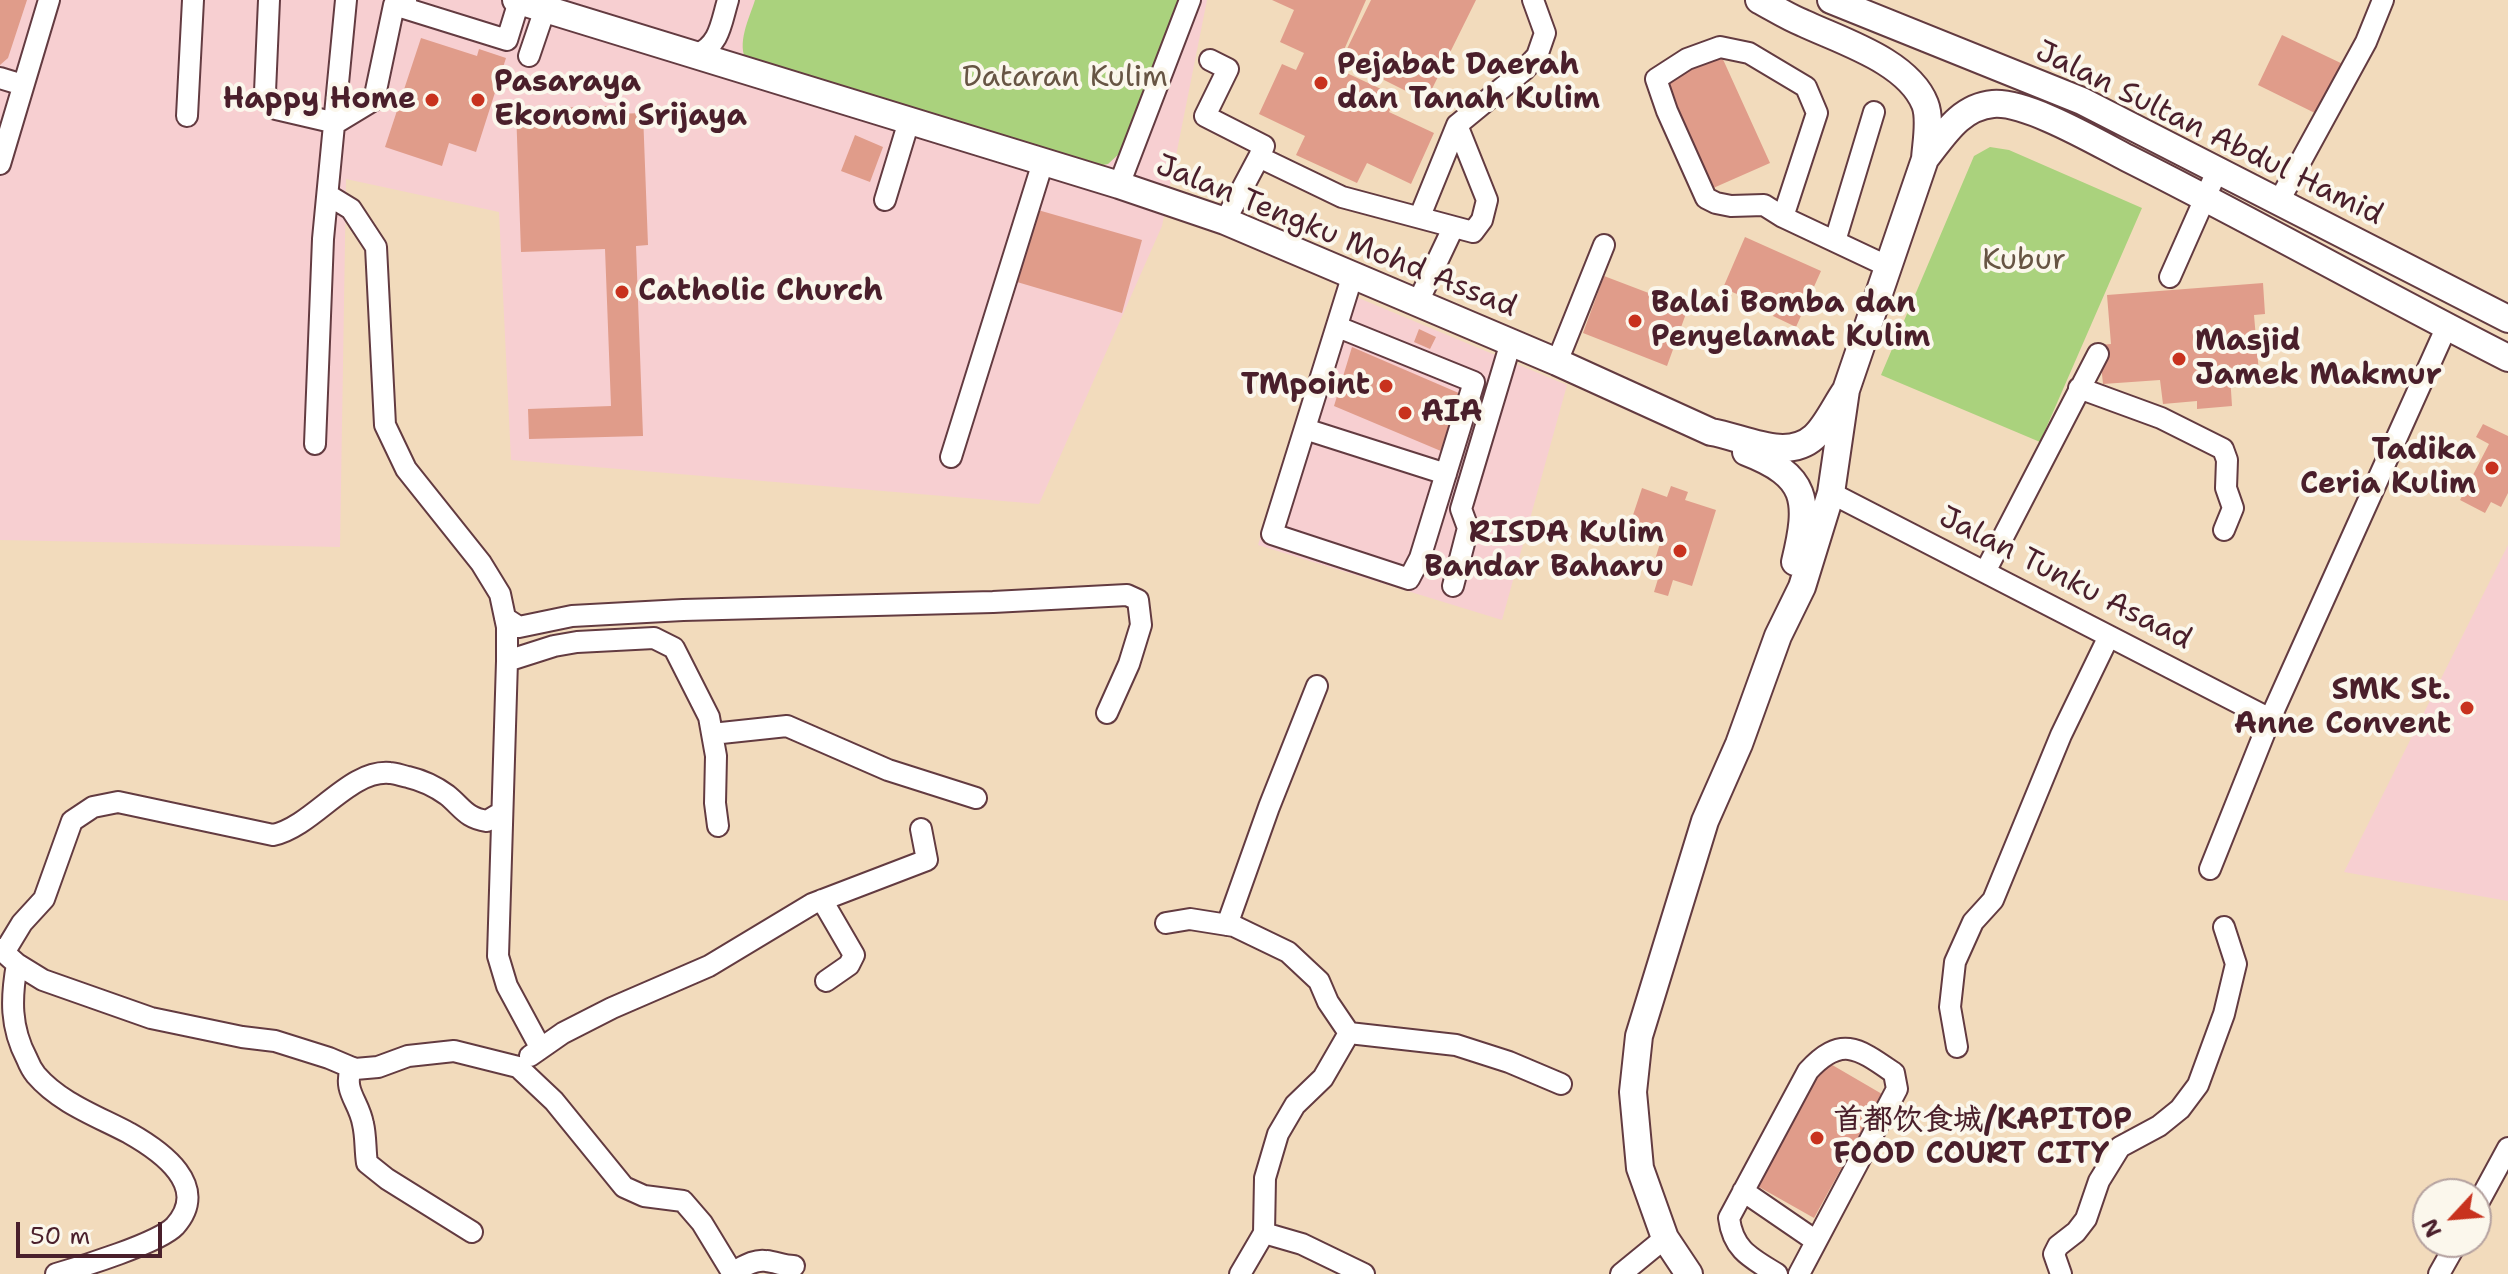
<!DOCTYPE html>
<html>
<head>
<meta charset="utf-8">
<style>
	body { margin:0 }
	#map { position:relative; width:2508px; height:1274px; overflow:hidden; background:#f2dbbc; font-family:"Shantell Sans",sans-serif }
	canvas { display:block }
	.north { position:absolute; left:2412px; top:1178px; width:80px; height:80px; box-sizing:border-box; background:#fbf7ec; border:2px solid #b4a19f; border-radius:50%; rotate:244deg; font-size:22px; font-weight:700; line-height:32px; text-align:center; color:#4a1f2b }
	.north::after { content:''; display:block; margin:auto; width:28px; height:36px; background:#c8321e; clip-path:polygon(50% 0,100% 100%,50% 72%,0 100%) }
	.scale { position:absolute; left:16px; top:1222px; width:146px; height:36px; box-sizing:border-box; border:4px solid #4a1f2b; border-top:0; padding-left:10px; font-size:24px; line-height:28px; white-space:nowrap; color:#4a1f2b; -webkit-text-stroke:6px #fbf7ec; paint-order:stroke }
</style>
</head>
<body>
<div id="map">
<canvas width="2508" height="1274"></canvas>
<div class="north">N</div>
<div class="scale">50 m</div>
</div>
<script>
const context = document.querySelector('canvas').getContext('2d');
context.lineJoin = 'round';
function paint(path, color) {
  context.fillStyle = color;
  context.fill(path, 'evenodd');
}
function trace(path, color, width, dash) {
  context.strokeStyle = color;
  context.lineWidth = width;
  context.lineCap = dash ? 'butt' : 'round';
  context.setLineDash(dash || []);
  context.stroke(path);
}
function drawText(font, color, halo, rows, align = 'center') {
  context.font = font + ' "Shantell Sans","LXGW WenKai TC",sans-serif';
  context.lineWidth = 8;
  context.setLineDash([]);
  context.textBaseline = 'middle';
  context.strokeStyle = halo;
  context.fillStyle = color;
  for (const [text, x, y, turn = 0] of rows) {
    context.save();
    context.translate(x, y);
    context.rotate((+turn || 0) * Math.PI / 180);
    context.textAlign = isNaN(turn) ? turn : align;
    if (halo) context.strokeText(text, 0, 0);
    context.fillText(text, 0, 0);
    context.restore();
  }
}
const built = new Path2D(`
	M0,0H1207L1162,226L1039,504L511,460L499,212L346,179L340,547L0,540Z
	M1337,289L1567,385L1502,620L1258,545Z
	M2508,545V901L2344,872Z`);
const green = new Path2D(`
	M755,0H1181L1121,152L1108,164L1093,167L747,62C736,44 749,19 755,0Z
	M1990,147L2009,150L2142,208L2040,442L1881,375L1974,156Z`);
const building = new Path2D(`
	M0,0H27L8,58L0,65Z
	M1272,0H1366L1336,68L1396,96L1389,112L1434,133L1411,184L1367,163L1357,183L1296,155L1305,136L1259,114L1282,64L1296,70L1304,53L1280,42L1294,10Z
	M1371,0H1476L1426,101L1342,59Z
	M2282,35L2347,66L2323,117L2258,85Z
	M421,38L477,56L479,49L506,58L476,152L449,143L442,166L385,147Z
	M1721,55L1770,163L1711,189L1663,81Z
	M614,106V114L643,113L648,245L636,246L643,436L529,439L528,409L611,406L605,249L521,252L516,109Z
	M855,135L883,147L870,182L841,171Z
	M1038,210L1142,240L1122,313L1017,282Z
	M1745,237L1821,271L1796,327L1773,316L1776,311L1723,288Z
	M1604,276L1688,308L1667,366L1583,333Z
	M2263,283L2265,314L2254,315L2259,373L2230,375L2232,406L2197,409V401L2163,404L2160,380L2103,384L2099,345L2111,344L2107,295Z
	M1419,329L1436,337L1430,349L1414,342Z
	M1352,347L1468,397L1448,454L1334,406Z
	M2483,424L2508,436V493L2501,507L2491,502L2485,513L2460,500L2489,444L2476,437Z
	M1671,486L1688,492L1685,500L1716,510L1692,586L1673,580L1668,596L1654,592L1661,569L1653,566L1662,537L1629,527L1642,488L1667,497Z
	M1822,1059L1882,1094L1814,1218L1752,1183Z`);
const minor = new Path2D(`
	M269,0L265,92L276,109L336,123L374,100L394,5L404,8
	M406,0L404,8L507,40L519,1
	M696,55C720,45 721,23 728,0
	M529,56L545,9
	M1210,60L1228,69L1205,116L1264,146L1259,157L1342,197L1473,232L1482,220L1487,200L1457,125
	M0,78L23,85
	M187,116L193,0
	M0,164L49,0
	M1119,185L1190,0
	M328,195L351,209L376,247L385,425L406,469L481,563L500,594L507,627V661L498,956L507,986L540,1047
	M885,200L909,121
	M2279,201L2366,42L2383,0
	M1420,216L1457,125L1524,70L1537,56L1545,33L1533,0
	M1783,217L1817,113L1806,87L1749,53L1720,47L1687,59L1656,79L1667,111L1706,198L1716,203L1731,206L1764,205L1783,217L1887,266
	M1225,221L1259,157
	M1835,241L1874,112
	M2170,277L2217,171
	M1418,302L1453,228
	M1338,327L1474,382L1420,558L1409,579L1272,534L1353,274
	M1557,362L1604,245
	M2079,388L2161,418L2223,449L2227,460L2226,488L2233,508L2224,530
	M1305,429L1446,474
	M315,444L323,239L346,0
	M951,457L1043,162
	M1831,493L2270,719
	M1985,572L2098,354
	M1453,586L1468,528L1461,509L1511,342
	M505,618L519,627L572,616L683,610L993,602L1127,595L1138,600L1141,625L1129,664L1107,713
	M507,661L554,646L577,642L654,638L674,648L709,717L716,756L715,803L718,826
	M712,734L787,726L888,770L976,798
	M2210,869L2270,719L2447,326
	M822,900L854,955L849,965L826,981
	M1166,923L1190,919L1234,926L1288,952L1319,981L1328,1002L1349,1033
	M1227,925L1269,807L1317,686
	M0,949L17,964L43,980L151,1018L242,1037L275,1041L329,1058L355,1069L378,1067L408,1056L454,1051L518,1067L554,1101L624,1187L644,1196L683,1201L702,1223L733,1274
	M5,951L22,923L44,899L72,821L93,807L118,802L273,835C314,826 349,769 390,773C396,773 402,776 408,777C421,780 436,787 447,795C463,808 466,818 487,821L502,812
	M17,964C11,998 10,1027 27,1059C29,1064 32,1070 36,1075C60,1103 97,1116 129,1133C161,1151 211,1186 175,1226C159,1243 81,1267 56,1274
	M1957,1047L1950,1007L1955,962L1973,922L1993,900L2061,735L2109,636
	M530,1056L563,1033L612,1008L709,966L812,904L927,860L921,829
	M351,1068C343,1092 359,1101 363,1124C366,1136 365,1150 367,1163L387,1179L472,1232
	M1743,1191L1816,1241
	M2476,1207L2508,1148
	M1264,1233L1302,1244L1364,1274
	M733,1272C743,1267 754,1259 766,1261C776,1262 784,1266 794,1266
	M1240,1274L1264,1233L1265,1178L1278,1134L1295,1105L1323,1078L1349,1033L1456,1045L1509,1062L1561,1084
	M1621,1274L1665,1238
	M1777,1274C1751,1258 1733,1250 1729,1218L1808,1071C1841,1035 1858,1048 1894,1073L1897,1089L1799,1274
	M2061,1274L2054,1254L2058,1246L2076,1232L2086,1219L2099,1181L2120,1147L2159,1126L2180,1109L2198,1085L2224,1014L2236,964L2224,927
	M2439,1274L2457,1242`);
const major = new Path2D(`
	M516,0L1119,185L1225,221L1557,362L1711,432C1743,437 1786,462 1814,437C1827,425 1836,404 1846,390
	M1831,0L2082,101L2508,319
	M1925,159C1944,135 1960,107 1993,104C2026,101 2096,142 2127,158C2255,222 2380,293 2508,358
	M1746,452C1808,476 1810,500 1795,562
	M1689,1274L1665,1238L1640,1168L1633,1092L1639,1036L1705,821L1739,744L1778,636L1802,587L1831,493L1846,390L1925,159C1926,143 1931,119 1925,104C1908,61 1841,41 1803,23C1788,17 1774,8 1759,0`);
const markers = [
	[1321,83,8,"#c8321e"],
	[432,100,8,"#c8321e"],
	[478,100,8,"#c8321e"],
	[622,292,8,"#c8321e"],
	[1635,321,8,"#c8321e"],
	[2179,359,8,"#c8321e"],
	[1386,386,8,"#c8321e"],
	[1405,413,8,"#c8321e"],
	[2492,468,8,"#c8321e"],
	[1680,551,8,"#c8321e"],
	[2467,708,8,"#c8321e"],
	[1817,1138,8,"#c8321e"]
];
const poiNames = [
	["Pejabat Daerah",1337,66],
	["dan Tanah Kulim",1337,100],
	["Pasaraya",494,83],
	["Ekonomi Srijaya",494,117],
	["Happy Home",416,100,"right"],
	["Catholic Church",638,292],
	["Balai Bomba dan",1651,304],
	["Penyelamat Kulim",1651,338],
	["Masjid",2195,342],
	["Jamek Makmur",2195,376],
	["TMpoint",1370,386,"right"],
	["AIA",1421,413],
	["Tadika",2476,451,"right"],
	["Ceria Kulim",2476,485,"right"],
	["RISDA Kulim",1664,534,"right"],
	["Bandar Baharu",1664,568,"right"],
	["SMK St.",2451,691,"right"],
	["Anne Convent",2451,725,"right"],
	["首都饮食城/KAPITOP",1833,1121],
	["FOOD COURT CITY",1833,1155]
];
const parkNames = [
	["Dataran Kulim",1065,78],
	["Kubur",2024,261]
];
const streetNames = [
	["Jalan Sultan Abdul Hamid",2209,134,26],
	["Jalan Tengku Mohd Assad",1336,237,22],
	["Jalan Tunku Asaad",2065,579,27]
];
paint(built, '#f7cfd1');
paint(green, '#aad27d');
paint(building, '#e09c8a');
trace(minor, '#633b41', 24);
trace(major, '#633b41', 30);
trace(minor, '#fff', 20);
trace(major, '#fff', 26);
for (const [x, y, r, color] of markers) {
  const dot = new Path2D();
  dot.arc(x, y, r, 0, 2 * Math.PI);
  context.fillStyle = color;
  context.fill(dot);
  trace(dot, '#fbf7ec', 3);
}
drawText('bold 30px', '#4a1f2b', '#fbf7ec', poiNames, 'left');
drawText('30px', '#675544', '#fbf7ec', parkNames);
drawText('30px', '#4a1f2b', '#fbf7ec', streetNames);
</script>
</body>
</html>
